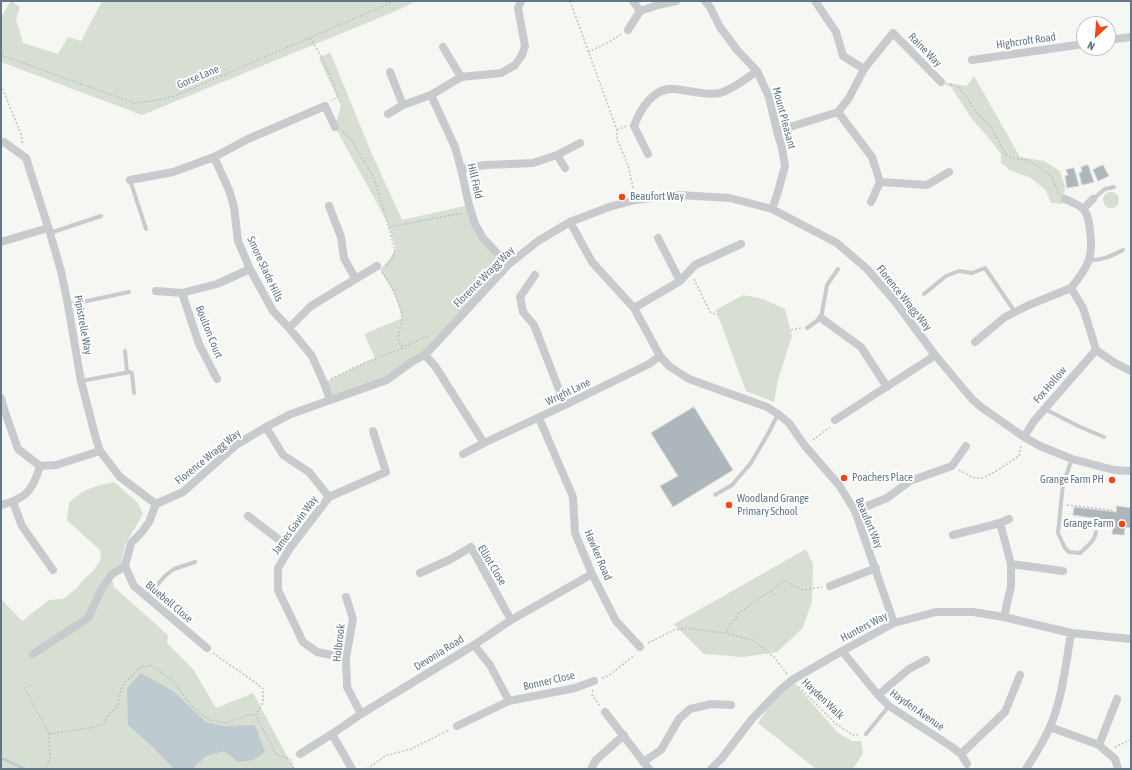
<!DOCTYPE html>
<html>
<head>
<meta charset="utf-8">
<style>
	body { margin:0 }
	#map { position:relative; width:1132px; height:770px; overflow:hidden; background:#f6f6f2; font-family:"Asap Condensed",sans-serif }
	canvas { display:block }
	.frame { position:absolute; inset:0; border:2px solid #617686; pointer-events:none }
	.north { position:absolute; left:1076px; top:16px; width:40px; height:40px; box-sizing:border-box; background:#fff; border:1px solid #c0c8cf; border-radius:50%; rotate:206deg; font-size:11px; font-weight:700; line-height:16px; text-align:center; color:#617686 }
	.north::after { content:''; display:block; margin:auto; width:14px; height:18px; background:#f64412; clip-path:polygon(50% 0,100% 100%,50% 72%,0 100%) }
</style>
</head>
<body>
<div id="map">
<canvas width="1132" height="770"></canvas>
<div class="frame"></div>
<div class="north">N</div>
</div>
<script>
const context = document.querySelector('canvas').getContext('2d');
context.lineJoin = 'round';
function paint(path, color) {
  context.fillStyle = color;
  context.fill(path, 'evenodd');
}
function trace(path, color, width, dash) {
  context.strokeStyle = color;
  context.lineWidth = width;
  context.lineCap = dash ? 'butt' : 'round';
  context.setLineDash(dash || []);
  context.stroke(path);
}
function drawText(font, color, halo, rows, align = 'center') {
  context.font = font + ' "Asap Condensed",sans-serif';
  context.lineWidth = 4;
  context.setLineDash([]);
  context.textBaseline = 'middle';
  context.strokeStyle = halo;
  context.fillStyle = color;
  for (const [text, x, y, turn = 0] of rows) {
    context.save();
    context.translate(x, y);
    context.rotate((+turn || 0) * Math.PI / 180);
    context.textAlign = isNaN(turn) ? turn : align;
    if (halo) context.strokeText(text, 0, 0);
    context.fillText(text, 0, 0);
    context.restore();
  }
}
const green = new Path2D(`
	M11,1L20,7L16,19L23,43L58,54L68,37L81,41L102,1H416L396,11L142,115L1,62V17Z
	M330,52L372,154L402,220L469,205L483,238L508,265L430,347L387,380L330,400L324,383L362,364L375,358L364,334L402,318C398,300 391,285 380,270L388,261L396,249L389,225L335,127L341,106L319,58Z
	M974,76L1020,157L1044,161L1060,171L1065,187L1063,204L1051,203L1045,189L1031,178L1010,170L1001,163V154L991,141L972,119L951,87L941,82L967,86Z
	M1103 200a8 8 0 1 1 16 0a8 8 0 1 1-16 0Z
	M743,295L763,299L785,309L792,336L778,380L774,402L746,391L716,310Z
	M114,482L138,503L143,514L125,545L121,564L110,570L114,587L168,635L167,643L193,669L216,708L253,693L294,769H1V599L22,621L49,600L63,599L77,588L83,580L93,571L100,561L101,551L67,520L69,503C85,488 93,487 114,482Z
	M806,549L813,564L812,602L802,629L777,652L744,657L704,654L674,624Z
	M792,680L838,733L852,741H861L863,753L853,769H816L758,723L780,690Z`);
const water = new Path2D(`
	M141,673L173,691L206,722L223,726L255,725L265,752L253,760L238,762L224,751L206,756L192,769H174L154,748L128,725L127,688Z`);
const stream = new Path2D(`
	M1,758L25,769`);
const building = new Path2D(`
	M1088,165L1094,182L1082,185L1079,173L1082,172L1081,167Z
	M1103,165L1109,176L1098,181L1093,170Z
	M1074,168L1079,186L1067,188L1065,176L1068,175L1066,170Z
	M694,407L733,470L673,507L660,486L678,476L651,433Z
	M1117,506L1131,508V528L1125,527L1124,535L1112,534L1114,521L1073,515L1074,507L1116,512Z`);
const path = new Path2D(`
	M570,1L617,130V139L628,165L634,192
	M310,38C322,56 331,76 338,96L331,101
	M588,52L609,42L621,34
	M1,55L134,103L152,101L175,96L395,1
	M950,84L957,86L967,97L974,109L992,129L1006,155L1013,158L1026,160L1039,167L1052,177L1058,192L1059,194
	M1,85L21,134L23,145
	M617,130L626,126
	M343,131L353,142L364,161L374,178L384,211L395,250L393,258L386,266
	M389,227L462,213
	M382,272C390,283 401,303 402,318C402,326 397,334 398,342L404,347L422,338L430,336
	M694,279L710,312L718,315
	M791,330L801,328
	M331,379L362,364L403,348
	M813,440L830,427
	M959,470C965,473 973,479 980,478C988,478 1011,461 1019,456L1021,446
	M1067,505L1112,510L1114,512
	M648,643L674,630L686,628L725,633
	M213,653L256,683L263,689V702L256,715L276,754L290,759L294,769
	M787,674L774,657L753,640L725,633L739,613L785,581L803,590L822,587
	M602,678L608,676L635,655
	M24,687L49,734L50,758L45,769
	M799,687L836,724L853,735H858
	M593,690L592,695L600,706
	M49,734L90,728L104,724L110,713L117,707L122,686L139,668L151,665L173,681L191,705L209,720L224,723L249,715H256
	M1115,748L1117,746L1131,740
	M367,769L385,756L411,749L449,730`);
const service = new Path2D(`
	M130,180L146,229
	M1093,199L1105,189L1114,187
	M50,233L101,216
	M1089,260C1102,261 1113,255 1123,250
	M924,294L946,276L959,271L972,273L985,268L1015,312
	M68,305L129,292
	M807,328L821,318L827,285L838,269
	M125,351L127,372
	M81,381L130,372L132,373L134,393
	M1045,409L1078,426L1104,437
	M1072,459L1063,484L1058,533L1065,548L1069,552L1080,553C1086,547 1095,541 1096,532
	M715,495L732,485L751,463L769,432L778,414
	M146,597L166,575L174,569L195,562
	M866,734L889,706`);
const minor = new Path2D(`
	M633,1L640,11
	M705,1L710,7L720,27L737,50L757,71L769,97L777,131L782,148L785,166L777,195L772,209
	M628,30L640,11L658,5L676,1
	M1108,40L1131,37
	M443,47L461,77
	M972,60L1084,44
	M864,69L893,33L941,82
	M390,72L403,105
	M431,95L455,147L461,169L469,205L475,224L483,238L508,265
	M838,112L872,157L880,182
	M388,114L403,105L431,95L461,77L501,73L515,65L522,55L525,46L518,8L521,1
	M777,131L838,112L849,98L864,69L843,56L836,32L815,1
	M1,143L4,142L26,158L50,233L61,271L68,305L81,381L95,435L100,451L120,477L156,504
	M648,154L634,126C640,110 653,87 674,89C689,90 704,96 720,93C734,89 745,79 757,71
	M557,155L565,168
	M214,157L229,190L234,207L238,241L250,269L273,311L289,328L312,356L324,383L330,400
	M461,169L486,165L533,163L557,155L580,143
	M130,180L173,172L214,157L248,139L325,106L335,127
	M1065,199C1071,202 1080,205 1084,210C1089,217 1089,223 1090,231C1094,258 1087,268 1071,288L1083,308L1091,333L1096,350L1115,363L1131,371
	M871,202L880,182L927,185L949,172
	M329,206L341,237L344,258L355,278
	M1083,209L1093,199
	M570,222L592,262L634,308L660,356L669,366L689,379L767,407L778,414L789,423L805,446L839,485L855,511L894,623
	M658,238L680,281
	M1,242L48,228
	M535,275L520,297L523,312L534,325L565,405
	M156,291L182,293L217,284L250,269
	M182,293L199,344L217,379
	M634,308L680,281L695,265L741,244
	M821,318L861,347L887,387
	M289,328L311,306L377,266
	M975,342L1005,317L1029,305L1071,288
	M425,355L435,366L484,443
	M1,398L5,412L18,449L40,466L56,465L100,451
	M539,418L573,497L575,533L592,574L616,621L640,647
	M835,420L928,360L935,355
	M266,427L283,455L309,472L329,497
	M1024,437L1034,421L1096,350
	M463,454L484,443L565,405L649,364L660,356
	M13,502L22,526L53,570
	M156,504L183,492L236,445L266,427L291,414L387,380L413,361L425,355L508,265L538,241L570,222L609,207L635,200L678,195L730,198L772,209L837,243L867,269L894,300L935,355L972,399L981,407L1024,437L1040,446L1072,459L1114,470L1131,471
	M156,504L149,522L142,532L131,543L125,566L134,586L207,648
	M1,505C26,499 33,490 40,466
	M855,511L887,498L910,481L952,466L966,446
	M248,516L290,548
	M1000,523L1011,564V586L1004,617
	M953,535L1000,523L1009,519
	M1011,564L1063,571
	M420,573L451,559L471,547L511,620
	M830,586L876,568
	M346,597L353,619L346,658L347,687L361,714
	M474,645L490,665L509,701
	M842,651L878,695L889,706L952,747L961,754L967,764
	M33,654L88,618L102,588L112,574L125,566
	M346,658L317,652L303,642L278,590V568L290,548L329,497L386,472L373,431
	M878,695L909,669L926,660
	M605,712L649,769
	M457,726L509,701L575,688L594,681
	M1050,727L1099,745L1115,759L1118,769
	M332,734L352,769
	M1099,745L1117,699
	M300,754L332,734L361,714L474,645L511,620L592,574
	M961,754L1005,712L1020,675
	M643,762L661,750L679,719L690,709L711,704L731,705
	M591,769L596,760L624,735
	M711,769L722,758L752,719L780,690L792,680L842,651L894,623L936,612H973L1004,617L1071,633L1131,639
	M1026,769C1034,756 1043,743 1049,729C1062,701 1066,663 1071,633`);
const markers = [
	[622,197,4,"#f64412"],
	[844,478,4,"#f64412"],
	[1112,480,4,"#f64412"],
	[729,505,4,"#f64412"],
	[1122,524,4,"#f64412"]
];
const streetNames = [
	["Highcroft Road",1026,41,-8],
	["Raine Way",925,50,46],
	["Gorse Lane",198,77,-23],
	["Mount Pleasant",784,118,75],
	["Hill Field",475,181,77],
	["Smore Slade Hills",265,269,65],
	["Florence Wragg Way",484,277,-45],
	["Florence Wragg Way",904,298,51],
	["Pipistrelle Way",83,325,80],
	["Boulton Court",209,332,68],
	["Fox Hollow",1050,385,-49],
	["Wright Lane",568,392,-26],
	["Florence Wragg Way",208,457,-39],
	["Beaufort Way",869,523,67],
	["James Gavin Way",295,525,-54],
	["Hawker Road",598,555,67],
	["Elliot Close",492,565,59],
	["Bluebell Close",169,602,40],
	["Hunters Way",864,627,-28],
	["Holbrook",339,643,-83],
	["Devonia Road",439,653,-32],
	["Bonner Close",549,681,-13],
	["Hayden Walk",823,699,44],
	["Hayden Avenue",917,710,35]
];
const poiNames = [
	["Beaufort Way",630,197],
	["Poachers Place",852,478],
	["Grange Farm PH",1104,480,"right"],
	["Woodland Grange",737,499],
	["Primary School",737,512],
	["Grange Farm",1114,524,"right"]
];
paint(green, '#d7ded2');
paint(water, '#bdcacf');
trace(stream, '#bdcacf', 3);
paint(building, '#acb6bb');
trace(building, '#d7d7d4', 1);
trace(path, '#c0c2c4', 1.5, [2, 2]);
trace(service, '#c8cbce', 4);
trace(minor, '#c8cbce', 8);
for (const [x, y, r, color] of markers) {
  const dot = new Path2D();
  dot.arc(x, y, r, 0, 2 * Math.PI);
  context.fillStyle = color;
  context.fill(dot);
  trace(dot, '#fff', 1.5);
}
drawText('11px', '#617686', '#fff', streetNames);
drawText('11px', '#617686', '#fff', poiNames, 'left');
</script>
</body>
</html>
